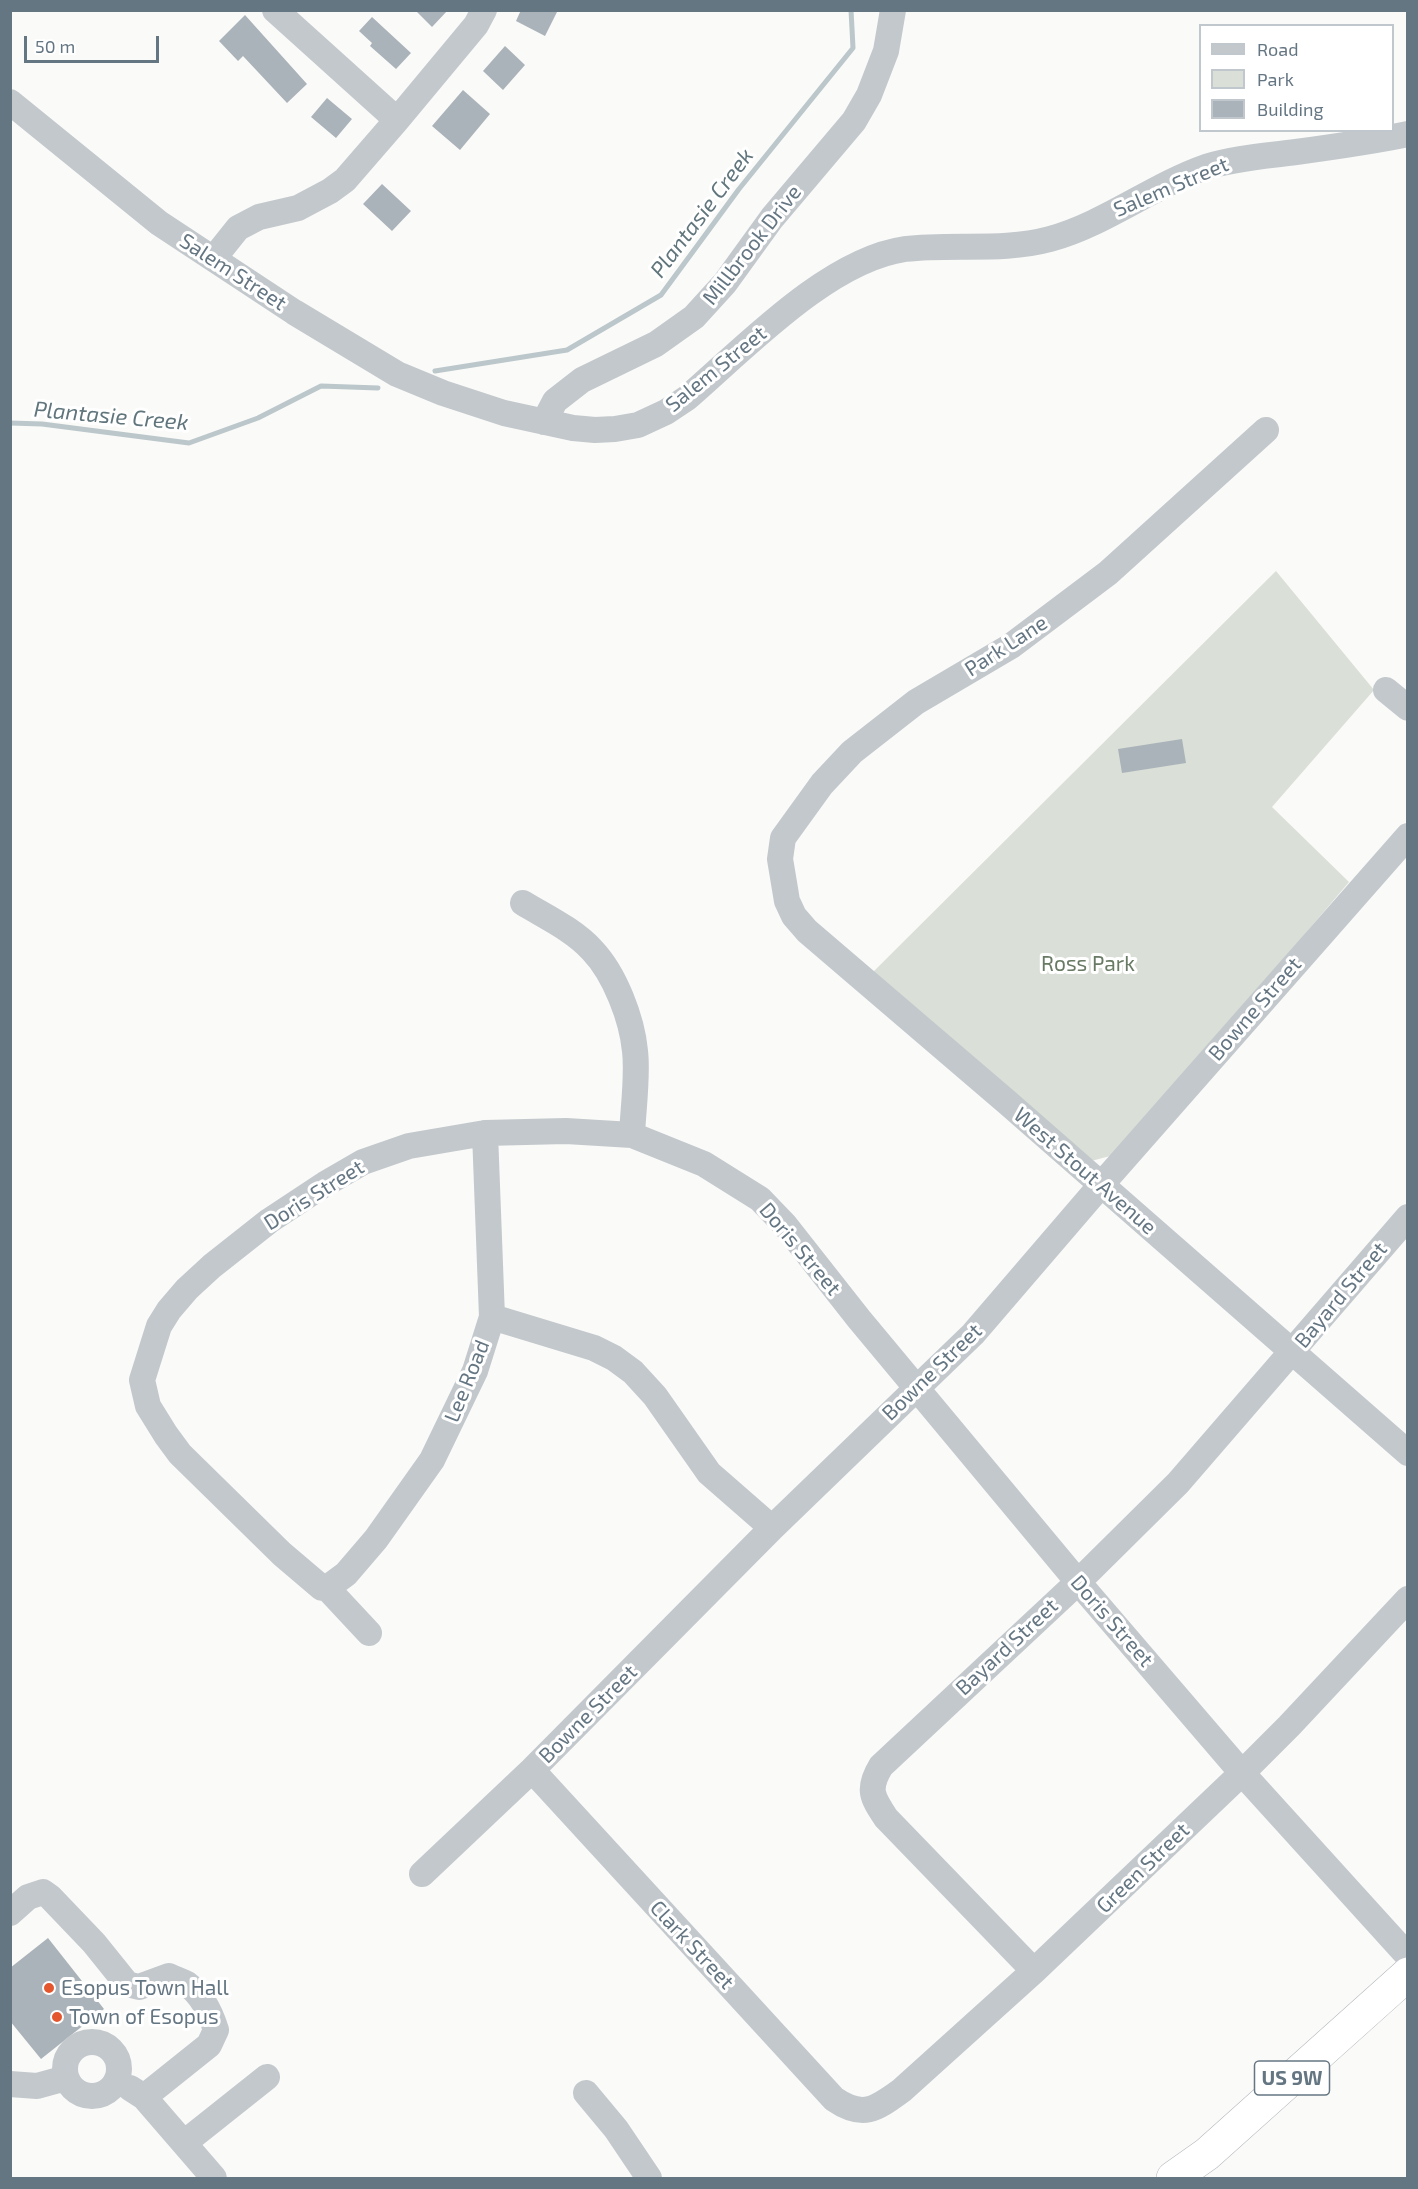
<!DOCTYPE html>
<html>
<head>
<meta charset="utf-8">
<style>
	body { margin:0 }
	#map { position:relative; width:1418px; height:2189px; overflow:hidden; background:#fafaf8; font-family:"Exo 2",sans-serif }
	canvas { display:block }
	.frame { position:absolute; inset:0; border:12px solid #657683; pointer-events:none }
	.legend { position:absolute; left:1199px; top:24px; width:195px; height:108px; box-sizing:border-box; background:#fff; border:2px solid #c1c8cd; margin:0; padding:8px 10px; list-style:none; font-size:18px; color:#657683 }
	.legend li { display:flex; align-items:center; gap:12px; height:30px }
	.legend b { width:30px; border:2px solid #c1c8cd }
	.scale { position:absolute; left:24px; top:36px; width:135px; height:27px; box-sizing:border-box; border:3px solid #657683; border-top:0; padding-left:8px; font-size:18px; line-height:21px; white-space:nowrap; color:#657683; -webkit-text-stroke:4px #fff; paint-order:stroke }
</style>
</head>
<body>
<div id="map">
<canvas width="1418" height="2189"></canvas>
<div class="frame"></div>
<ul class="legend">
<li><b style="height:8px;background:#c3c8cc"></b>Road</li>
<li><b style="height:16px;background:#dadfd7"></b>Park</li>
<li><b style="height:16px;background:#aab3b9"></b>Building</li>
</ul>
<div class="scale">50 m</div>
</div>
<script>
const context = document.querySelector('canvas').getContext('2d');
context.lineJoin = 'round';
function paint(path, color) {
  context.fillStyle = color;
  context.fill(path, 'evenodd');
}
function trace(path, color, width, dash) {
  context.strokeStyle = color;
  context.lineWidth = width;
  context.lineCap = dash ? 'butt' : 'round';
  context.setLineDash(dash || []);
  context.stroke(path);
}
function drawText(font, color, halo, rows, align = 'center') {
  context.font = font + ' "Exo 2",sans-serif';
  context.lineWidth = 6;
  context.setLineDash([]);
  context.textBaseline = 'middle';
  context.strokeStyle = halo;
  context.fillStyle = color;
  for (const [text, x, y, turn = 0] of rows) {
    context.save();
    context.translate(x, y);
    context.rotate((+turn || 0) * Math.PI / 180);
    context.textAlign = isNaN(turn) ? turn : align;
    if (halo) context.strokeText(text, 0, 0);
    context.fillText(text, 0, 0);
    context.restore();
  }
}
const green = new Path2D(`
	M1276,571L1374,690L1272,807L1349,882L1192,1067L1114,1155L1091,1161L872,973Z`);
const stream = new Path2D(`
	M435,371L567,350L661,295L739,189L853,48L851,10
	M10,423L42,424L189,443L258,418L321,386L378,388`);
const building = new Path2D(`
	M415,10H448L432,27Z
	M521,10H558L545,36L516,21Z
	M245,15L307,84L287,103L243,56L238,61L219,41Z
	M372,17L411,53L396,69L370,46L372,43L359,31Z
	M505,46L525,65L503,90L483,71Z
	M463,90L490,114L460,150L432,126Z
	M327,98L352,119L336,138L311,117Z
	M382,184L411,211L392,231L363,204Z
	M1182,739L1186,763L1122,773L1118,749Z
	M48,1938L104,2009L41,2059L10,2021V1968Z`);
const minor = new Path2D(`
	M275,10L397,120L476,25L484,10
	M10,102L159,223L294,312L397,374L443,393L504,413L573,428L595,430L615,429L638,425L666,412L687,398C745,348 828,260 905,249C954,243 1002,252 1050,239C1105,224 1152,186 1206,167C1235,158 1266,156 1296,152C1333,147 1370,142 1408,134
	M214,258L238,228L259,217L298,208L330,191L345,180L397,120
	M544,422L555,401L582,380L656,344L694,317L725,283L772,218L854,121L869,95L886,51L893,10
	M1266,430L1108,573L1011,646L916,702L852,752L822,784L783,838L780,859L787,901L794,916L807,931L1008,1103L1408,1453
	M1386,690L1408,708
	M523,903C546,917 574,930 592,950C615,974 632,1019 635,1051C638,1076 633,1110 632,1135
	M492,1317L594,1348L614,1358L633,1372L655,1396L709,1473L772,1528
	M327,1588L346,1574L376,1539L432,1460L475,1371L492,1317L485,1133
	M369,1633L327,1588H322L282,1554L180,1454L166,1435L148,1406L142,1380L159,1326L169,1310L187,1289L212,1266L269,1221L325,1184L363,1162L409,1146L485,1133L566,1131L632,1135L704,1164L760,1199L785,1225L859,1319L1078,1582L1242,1773L1408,1956
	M532,1770L834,2099C863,2119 876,2109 902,2090L1034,1971L1242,1773L1289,1726L1408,1599
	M422,1874L532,1770L772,1528L973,1334L1101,1185L1408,836
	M10,1913L28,1897L43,1892L50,1897L94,1943L127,1984L139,1987L169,1976C174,1979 182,1981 187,1984C202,1995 211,2014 216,2030L209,2045L144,2097
	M1034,1971L886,1818C872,1797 867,1789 881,1766L1078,1582L1178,1483L1408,1217
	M65 2069a27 27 0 1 1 54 0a27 27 0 1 1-54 0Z
	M10,2084L37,2086L66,2078
	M130,2088L144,2097L214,2178
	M586,2093L616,2129L649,2178
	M184,2143L267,2077`);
const highway = new Path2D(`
	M1173,2178L1207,2154L1408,1974`);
const markers = [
	[49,1988,6,"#e4572e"],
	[57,2017,6,"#e4572e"]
];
const shields = [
	[1292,2078,75]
];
const shieldNames = [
	["US 9W",1292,2078]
];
const streetNames = [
	["Salem Street",1171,187,-23],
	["Millbrook Drive",752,245,-52],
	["Salem Street",233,272,33],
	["Salem Street",716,369,-39],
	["Park Lane",1006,646,-33],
	["Bowne Street",1255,1009,-49],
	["West Stout Avenue",1085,1171,41],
	["Doris Street",314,1195,-32],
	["Doris Street",800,1249,50],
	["Bayard Street",1341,1295,-50],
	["Bowne Street",932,1372,-44],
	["Lee Road",467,1381,-68],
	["Doris Street",1112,1621,49],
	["Bayard Street",1007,1647,-43],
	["Bowne Street",588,1714,-45],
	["Green Street",1143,1868,-44],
	["Clark Street",692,1945,47]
];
const parkNames = [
	["Ross Park",1088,964]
];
const poiNames = [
	["Esopus Town Hall",61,1988],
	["Town of Esopus",69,2017]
];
const waterNames = [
	["Plantasie Creek",702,213,-53],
	["Plantasie Creek",111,416,5]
];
paint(green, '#dadfd7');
trace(stream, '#bbc7cb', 5);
paint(building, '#aab3b9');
trace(highway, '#b4b9bd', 34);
trace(minor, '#c3c8cc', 26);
trace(highway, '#fff', 33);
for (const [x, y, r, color] of markers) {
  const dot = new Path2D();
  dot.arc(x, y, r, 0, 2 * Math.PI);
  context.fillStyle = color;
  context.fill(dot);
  trace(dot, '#fff', 2);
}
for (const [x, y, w] of shields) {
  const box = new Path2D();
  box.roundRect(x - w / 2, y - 17, w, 34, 4.5);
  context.fillStyle = '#fff';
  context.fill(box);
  trace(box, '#657683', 1.5);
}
drawText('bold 20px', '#657683', null, shieldNames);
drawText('21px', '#657683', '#fff', streetNames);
drawText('21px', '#687a64', '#fff', parkNames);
drawText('21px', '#657683', '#fff', poiNames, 'left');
drawText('italic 22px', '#60757c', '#fff', waterNames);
</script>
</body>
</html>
